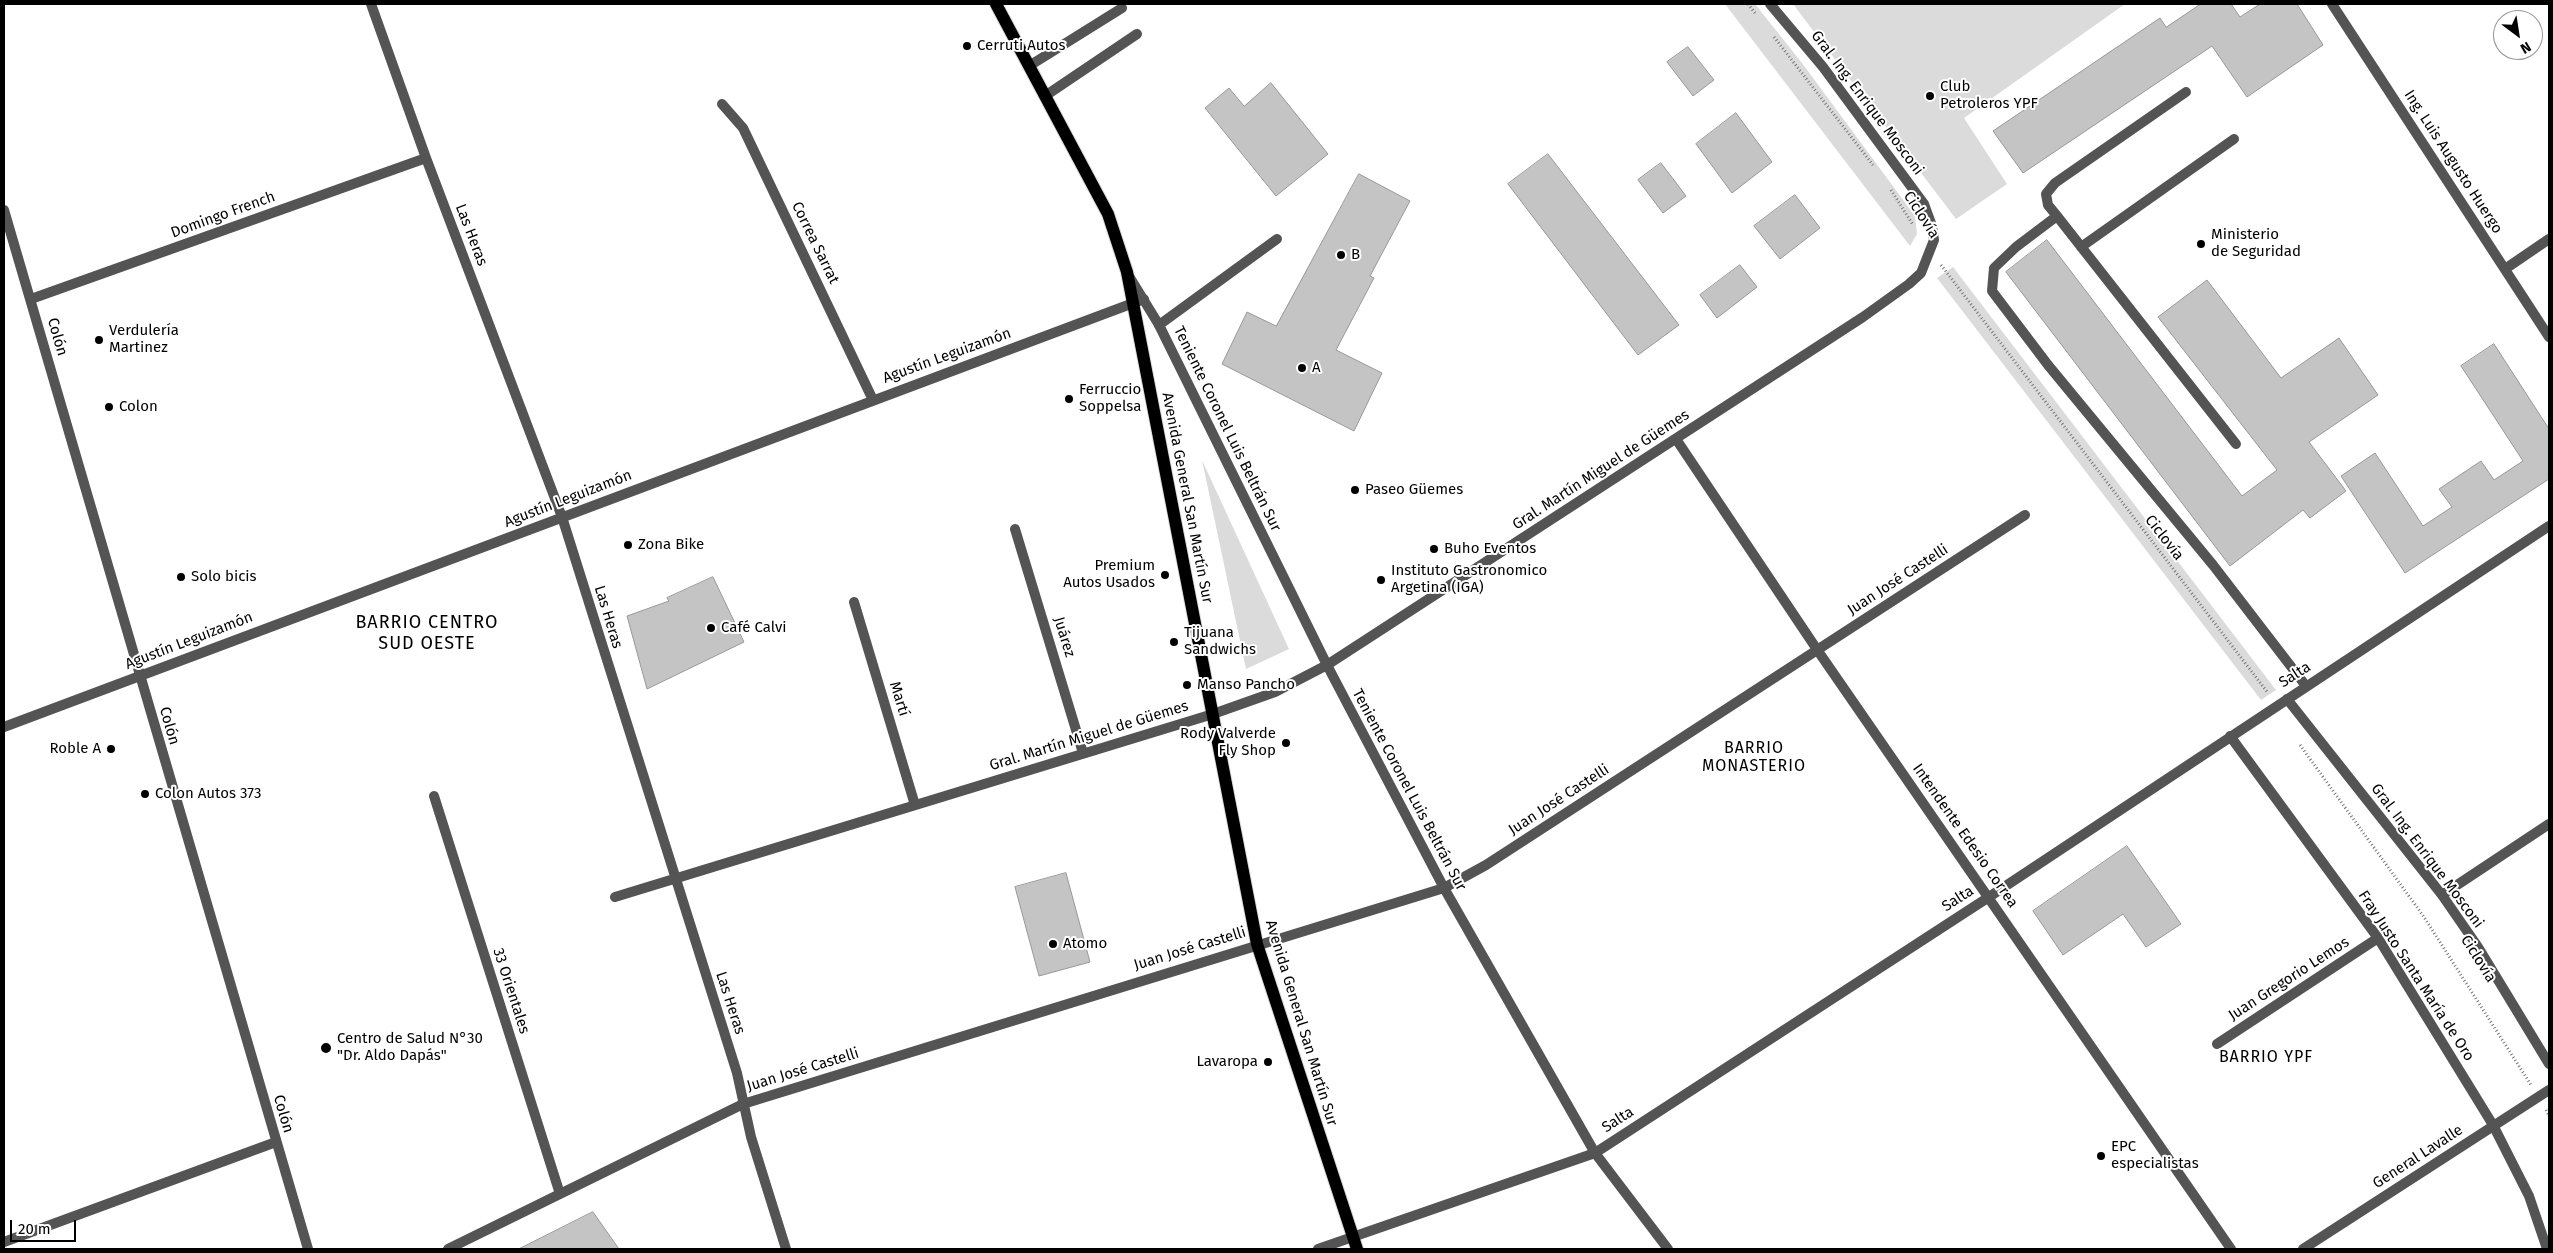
<!DOCTYPE html>
<html>
<head>
<meta charset="utf-8">
<style>
	body { margin:0 }
	#map { position:relative; width:2553px; height:1253px; overflow:hidden; background:#fff; font-family:"Fira Sans",sans-serif }
	canvas { display:block }
	.frame { position:absolute; inset:0; border:5px solid #000; pointer-events:none }
	.north { position:absolute; left:2493px; top:10px; width:50px; height:50px; box-sizing:border-box; background:#fff; border:1px solid #999; border-radius:50%; rotate:149deg; font-size:14px; font-weight:700; line-height:20px; text-align:center; color:#000 }
	.north::after { content:''; display:block; margin:auto; width:18px; height:22px; background:#000; clip-path:polygon(50% 0,100% 100%,50% 72%,0 100%) }
	.scale { position:absolute; left:10px; top:1220px; width:66px; height:22px; box-sizing:border-box; border:2px solid #000; border-top:0; padding-left:6px; font-size:15px; line-height:18px; white-space:nowrap; color:#000; -webkit-text-stroke:4px #fff; paint-order:stroke }
</style>
</head>
<body>
<div id="map">
<canvas width="2553" height="1253"></canvas>
<div class="frame"></div>
<div class="north">N</div>
<div class="scale">20 m</div>
</div>
<script>
const context = document.querySelector('canvas').getContext('2d');
context.lineJoin = 'round';
function paint(path, color) {
  context.fillStyle = color;
  context.fill(path, 'evenodd');
}
function trace(path, color, width, dash) {
  context.strokeStyle = color;
  context.lineWidth = width;
  context.lineCap = dash ? 'butt' : 'round';
  context.setLineDash(dash || []);
  context.stroke(path);
}
function drawText(font, color, halo, rows, align = 'center') {
  context.font = font + ' "Fira Sans",sans-serif';
  context.lineWidth = 4;
  context.setLineDash([]);
  context.textBaseline = 'middle';
  context.strokeStyle = halo;
  context.fillStyle = color;
  for (const [text, x, y, turn = 0] of rows) {
    context.save();
    context.translate(x, y);
    context.rotate((+turn || 0) * Math.PI / 180);
    context.textAlign = isNaN(turn) ? turn : align;
    if (halo) context.strokeText(text, 0, 0);
    context.fillText(text, 0, 0);
    context.restore();
  }
}
const green = new Path2D(`
	M1725,4H1755L1802,63L1915,216L1917,234L1910,246Z
	M1793,4H2125L1964,118L2007,184L1956,219Z
	M1953,267L2276,690L2261,700L1937,278Z
	M1202,460L1289,649L1246,669Z`);
const building = new Path2D(`
	M2201,4H2231L2240,17L2260,4H2297L2323,45L2247,97L2212,46L2023,173L1993,131L2160,18L2166,27Z
	M1688,47L1714,80L1693,96L1667,62Z
	M1271,83L1328,154L1276,196L1205,108L1229,88L1244,106Z
	M1736,113L1772,162L1732,193L1696,144Z
	M1548,154L1679,325L1638,355L1508,184Z
	M1661,163L1686,196L1663,213L1638,180Z
	M1359,174L1410,201L1370,276L1374,278L1336,350L1382,373L1354,431L1222,364L1247,312L1276,326Z
	M1795,195L1820,228L1780,259L1754,226Z
	M2047,240L2242,496L2277,470L2158,317L2207,280L2281,378L2339,338L2378,395L2309,442L2346,491L2310,518L2303,510L2230,566L2006,272Z
	M1740,265L1757,287L1717,318L1700,295Z
	M2494,344L2549,429V479L2405,573L2341,476L2375,453L2423,526L2452,507L2439,489L2481,461L2494,480L2523,461L2461,366Z
	M713,577L744,642L647,689L627,616L669,601L667,598Z
	M2127,846L2181,924L2146,947L2123,914L2063,955L2033,911Z
	M1066,873L1090,962L1039,976L1015,887Z
	M593,1212L619,1249H519Z`);
const path = new Path2D(`
	M1748,4L1755,13
	M1774,37L1873,165
	M1891,190L1913,225
	M1941,265L2268,693
	M2300,745L2424,917L2531,1085
	M2546,1110L2549,1116`);
const service = new Path2D(`
	M1029,66L1122,8
	M2186,92L2055,183L2046,194L2048,205L2057,216L2236,444
	M1045,96L1137,34
	M2057,216L2016,247L1994,268L1992,291L2048,365L2213,565L2306,686
	M2081,247L2234,139
	M1159,325L1277,239`);
const minor = new Path2D(`
	M371,4L426,158L562,517L737,1073L751,1137L786,1249
	M2332,4L2549,337
	M722,104L743,128L873,400
	M2505,269L2549,239
	M31,299L426,158
	M1676,439L1818,651L2231,1249
	M1015,529L1083,753
	M854,602L915,805
	M2287,699L2442,895L2478,947L2549,1064
	M2230,736L2378,938L2493,1125L2529,1196L2547,1249
	M434,796L560,1194
	M2442,895L2549,824
	M615,897L1213,714L1275,692L1327,665L1863,317L1909,284L1921,273L1934,240L1932,226L1924,204L1823,67L1770,4
	M2217,1044L2378,938
	M4,1242L276,1142
	M448,1249L743,1104L1444,888L1486,865L2025,515
	M1318,1249L1595,1153L1989,897L2549,526`);
const tertiary = new Path2D(`
	M4,210L308,1249
	M1129,276L1159,325L1327,665L1444,888L1595,1153L1668,1249
	M4,727L1144,299
	M2303,1249L2549,1090`);
const primary = new Path2D(`
	M996,4L1108,214L1127,272L1257,944L1357,1249`);
const markers = [
	[967,46,5,"#000"],
	[1930,96,5,"#000"],
	[2201,244,5,"#000"],
	[1341,255,5,"#000"],
	[99,340,5,"#000"],
	[1302,368,5,"#000"],
	[1069,399,5,"#000"],
	[109,407,5,"#000"],
	[1355,490,5,"#000"],
	[628,545,5,"#000"],
	[1434,549,5,"#000"],
	[1165,575,5,"#000"],
	[181,577,5,"#000"],
	[1381,580,5,"#000"],
	[711,628,5,"#000"],
	[1174,642,5,"#000"],
	[1187,685,5,"#000"],
	[1286,743,5,"#000"],
	[111,749,5,"#000"],
	[145,794,5,"#000"],
	[1053,944,5,"#000"],
	[326,1048,6,"#000"],
	[1268,1062,5,"#000"],
	[2101,1156,5,"#000"]
];
const poiNames = [
	["Cerruti Autos",977,46],
	["Club",1940,87],
	["Petroleros YPF",1940,104],
	["Ministerio",2211,235],
	["de Seguridad",2211,252],
	["B",1351,255],
	["Verdulería",109,331],
	["Martinez",109,348],
	["A",1312,368],
	["Ferruccio",1079,390],
	["Soppelsa",1079,407],
	["Colon",119,407],
	["Paseo Güemes",1365,490],
	["Zona Bike",638,545],
	["Buho Eventos",1444,549],
	["Premium",1155,566,"right"],
	["Autos Usados",1155,583,"right"],
	["Instituto Gastronomico",1391,571],
	["Argetina (IGA)",1391,588],
	["Solo bicis",191,577],
	["Café Calvi",721,628],
	["Tijuana",1184,633],
	["Sandwichs",1184,650],
	["Manso Pancho",1197,685],
	["Rody Valverde",1276,734,"right"],
	["Fly Shop",1276,751,"right"],
	["Roble A",101,749,"right"],
	["Colon Autos 373",155,794],
	["Atomo",1063,944],
	["Centro de Salud N°30",337,1039],
	["\"Dr. Aldo Dapás\"",337,1056],
	["Lavaropa",1258,1062,"right"],
	["EPC",2111,1147],
	["especialistas",2111,1164]
];
const streetNames = [
	["Gral. Ing. Enrique Mosconi",1867,103,53],
	["Ing. Luis Augusto Huergo",2453,162,57],
	["Domingo French",223,215,-20],
	["Ciclovía",1921,215,57],
	["Las Heras",471,235,69],
	["Correa Sarrat",815,243,64],
	["Colón",57,337,74],
	["Agustín Leguizamón",947,356,-20],
	["Teniente Coronel Luis Beltrán Sur",1227,429,64],
	["Gral. Martín Miguel de Güemes",1601,470,-33],
	["Avenida General San Martín Sur",1187,498,79],
	["Agustín Leguizamón",568,499,-21],
	["Ciclovía",2164,538,52],
	["Juan José Castelli",1898,580,-33],
	["Las Heras",608,617,73],
	["Juárez",1064,637,73],
	["Agustín Leguizamón",189,641,-21],
	["Salta",2295,675,-33],
	["Martí",899,699,73],
	["Colón",169,726,74],
	["Gral. Martín Miguel de Güemes",1089,736,-17],
	["Teniente Coronel Luis Beltrán Sur",1409,790,62],
	["Juan José Castelli",1559,800,-33],
	["Intendente Edesio Correa",1965,836,55],
	["Gral. Ing. Enrique Mosconi",2427,856,53],
	["Salta",1958,899,-33],
	["Juan José Castelli",1190,949,-17],
	["Ciclovía",2478,959,58],
	["Fray Justo Santa María de Oro",2416,976,57],
	["Juan Gregorio Lemos",2289,979,-33],
	["33 Orientales",511,991,72],
	["Las Heras",730,1003,72],
	["Avenida General San Martín Sur",1301,1023,73],
	["Juan José Castelli",803,1070,-17],
	["Colón",283,1114,74],
	["Salta",1618,1120,-33],
	["General Lavalle",2418,1157,-33]
];
const neighbourhoodNames = [
	["BARRIO",1754,749],
	["MONASTERIO",1754,767],
	["BARRIO YPF",2266,1058]
];
const quarterNames = [
	["BARRIO CENTRO",427,623],
	["SUD OESTE",427,644]
];
paint(green, '#dbdbdb');
paint(building, '#c4c4c4');
trace(building, '#989898', 1);
trace(primary, '#dbdbdb', 14);
trace(path, '#767676', 3, [1, 2.5]);
trace(service, '#545454', 10);
trace(minor, '#545454', 10);
trace(tertiary, '#545454', 10);
trace(primary, '#000', 12);
for (const [x, y, r, color] of markers) {
  const dot = new Path2D();
  dot.arc(x, y, r, 0, 2 * Math.PI);
  context.fillStyle = color;
  context.fill(dot);
  trace(dot, '#fff', 2);
}
drawText('15px', '#000', '#fff', poiNames, 'left');
drawText('15px', '#000', '#fff', streetNames);
context.letterSpacing = '1px';
drawText('16px', '#000', '#fff', neighbourhoodNames);
context.letterSpacing = '0px';
context.letterSpacing = '1px';
drawText('18px', '#000', '#fff', quarterNames);
context.letterSpacing = '0px';
</script>
</body>
</html>
